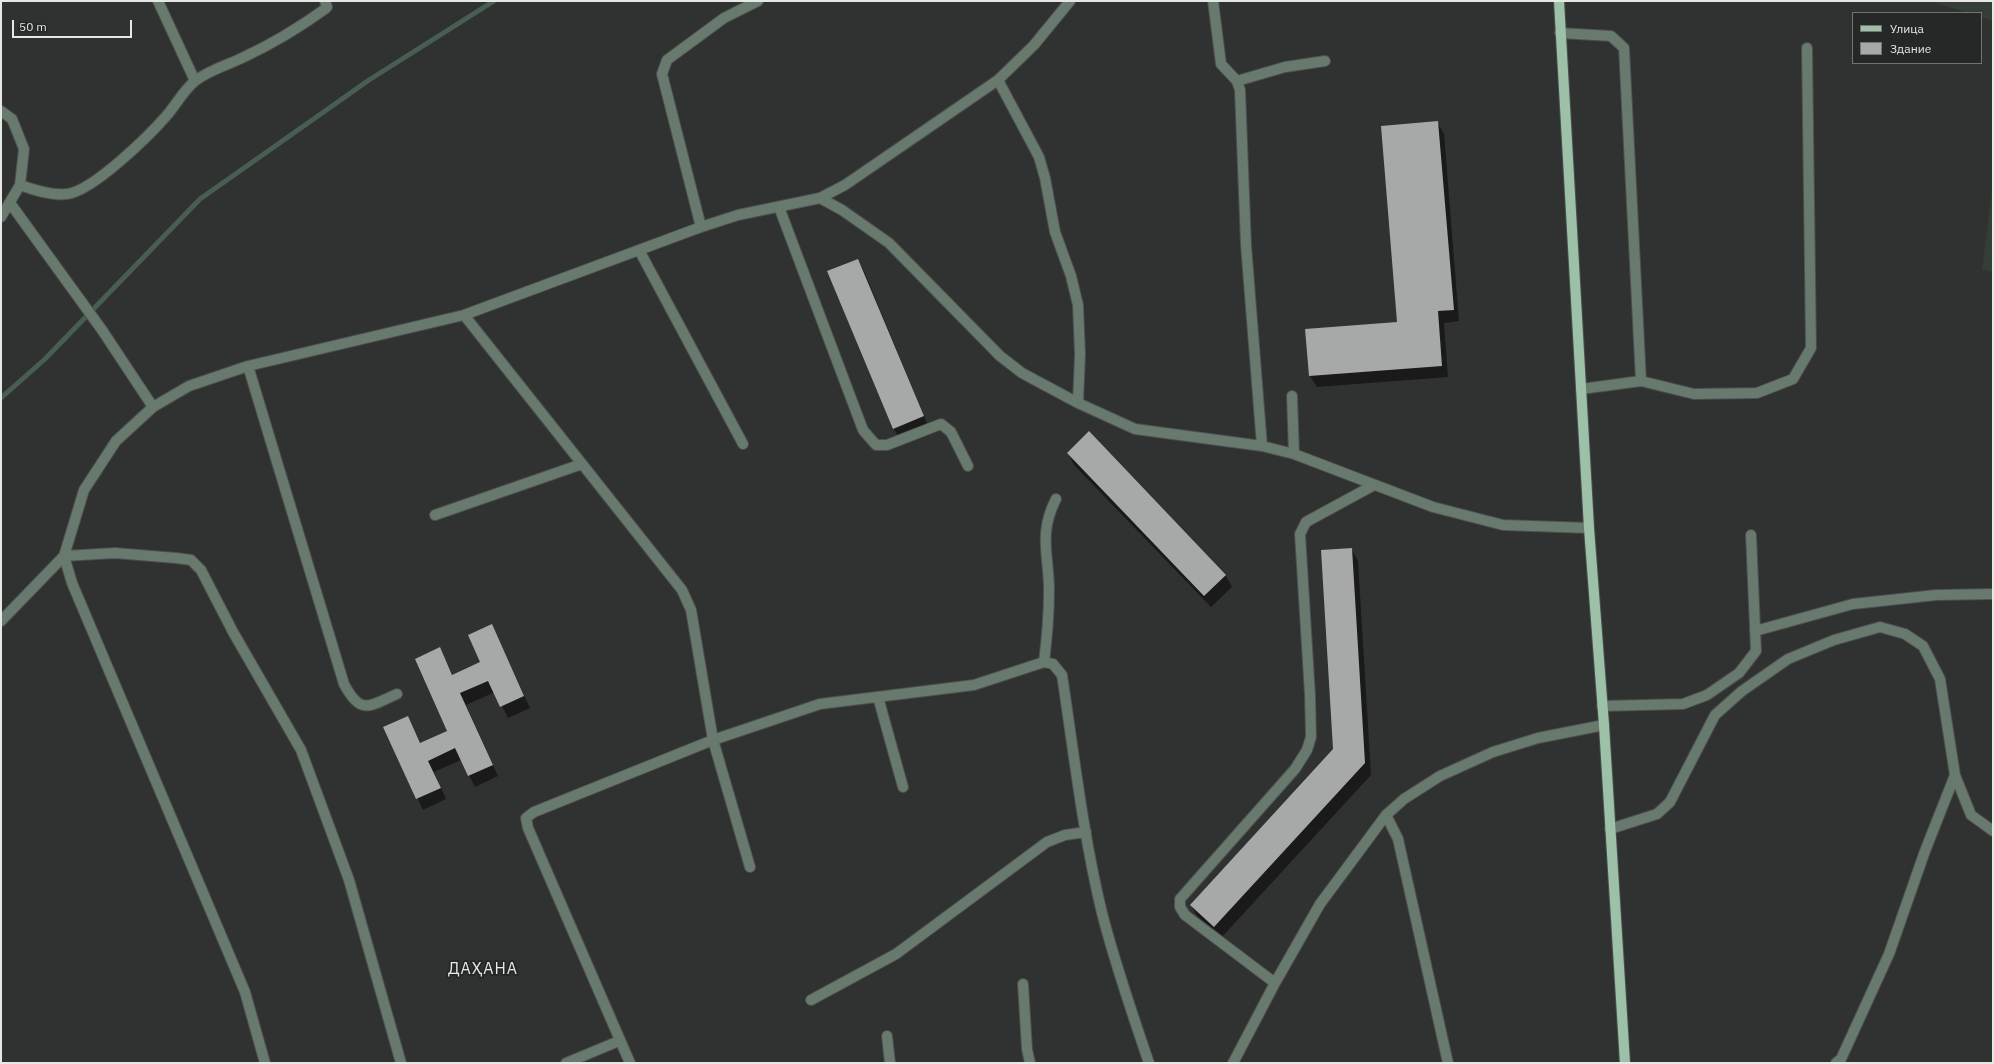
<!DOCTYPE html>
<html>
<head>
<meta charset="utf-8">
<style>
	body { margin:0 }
	#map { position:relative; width:1994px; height:1064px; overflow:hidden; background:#2f3230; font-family:"IBM Plex Sans",sans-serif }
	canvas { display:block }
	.frame { position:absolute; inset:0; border:2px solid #e6e8e6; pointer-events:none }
	.legend { position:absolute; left:1852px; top:12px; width:130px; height:52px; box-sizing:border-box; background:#252826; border:1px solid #727573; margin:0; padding:5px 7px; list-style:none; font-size:12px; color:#e6e8e6 }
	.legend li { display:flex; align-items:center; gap:8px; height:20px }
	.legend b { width:20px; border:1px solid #727573 }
	.scale { position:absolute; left:12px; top:20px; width:120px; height:18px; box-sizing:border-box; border:2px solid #e6e8e6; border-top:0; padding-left:5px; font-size:12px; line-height:14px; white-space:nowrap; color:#e6e8e6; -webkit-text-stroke:3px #252826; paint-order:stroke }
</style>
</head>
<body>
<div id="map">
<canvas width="1994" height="1064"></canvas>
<div class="frame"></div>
<ul class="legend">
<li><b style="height:5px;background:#9cc1a8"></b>Улица</li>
<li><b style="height:11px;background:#a6a9a7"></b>Здание</li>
</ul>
<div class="scale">50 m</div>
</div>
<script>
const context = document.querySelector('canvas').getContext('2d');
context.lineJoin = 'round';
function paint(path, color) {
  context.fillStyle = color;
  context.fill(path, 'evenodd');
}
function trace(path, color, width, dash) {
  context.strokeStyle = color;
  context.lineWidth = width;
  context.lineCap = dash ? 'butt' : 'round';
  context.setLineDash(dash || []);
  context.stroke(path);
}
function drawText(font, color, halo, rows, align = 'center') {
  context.font = font + ' "IBM Plex Sans",sans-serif';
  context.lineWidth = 4;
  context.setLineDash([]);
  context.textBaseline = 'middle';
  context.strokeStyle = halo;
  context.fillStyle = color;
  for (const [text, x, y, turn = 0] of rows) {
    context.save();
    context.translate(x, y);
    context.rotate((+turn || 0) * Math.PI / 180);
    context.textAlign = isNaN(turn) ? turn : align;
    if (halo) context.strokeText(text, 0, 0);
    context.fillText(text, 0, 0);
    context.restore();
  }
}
const built = new Path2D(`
	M1929,1H1993V21L1981,17V13H1968Z
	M1993,182V272L1982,270Z`);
const shadow = new Path2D(`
	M1437,122L1444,134L1459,321L1444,323L1448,377L1317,387L1310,376L1306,330L1398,323Z
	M858,260L864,271L929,428L900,440L894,429Z
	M1089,433L1226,576L1232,587L1211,607L1074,465L1068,453Z
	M1352,550L1358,561L1371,775L1221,938L1197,916L1191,905L1334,750Z
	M491,625L530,708L508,718L495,692L466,705L498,776L475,787L461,760L434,772L446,799L423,810L385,727L407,717L421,744L449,731L440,649L453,676L482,663Z`);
const stream = new Path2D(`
	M1,398L45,359L200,199L369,80L494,1`);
const building = new Path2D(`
	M1438,121L1454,310L1438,311L1442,366L1309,376L1305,329L1397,322L1381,126Z
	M858,259L924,416L893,429L827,271Z
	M1089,431L1226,575L1204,596L1067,453Z
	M1352,548L1365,763L1214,927L1190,905L1333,749L1321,550Z
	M492,624L524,696L500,707L488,681L460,693L493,765L468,776L455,748L428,761L441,788L416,799L383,727L408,716L420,743L447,731L415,659L440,647L452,675L480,662L468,635Z`);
const minor = new Path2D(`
	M158,1L195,81
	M1213,1L1221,64L1237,81L1240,90L1246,245L1262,446
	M1560,33L1611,36L1624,48L1641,381
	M998,80L1039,157L1045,178L1055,232L1071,276L1078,305L1080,354L1078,403
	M1237,81L1285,67L1325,61
	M1,111L12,119L24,149L20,185L1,217
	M20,185C34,190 52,196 67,194C93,191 150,135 168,114C177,103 184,90 195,81C209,70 228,65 244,57C272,44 300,27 325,9L327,7L325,1
	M820,198L842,210L889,243L1000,356L1022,373L1078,403L1135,429L1262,446L1294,454L1433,507L1503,525L1589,528
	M10,203L102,330L153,407
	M779,207L863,430L876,445H887L941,424L951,432L968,466
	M701,227L662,74L667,60L724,18L758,1
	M639,250L743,444
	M464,315L682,590L691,610L713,740L750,867
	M248,366L344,684C361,716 369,706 397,694
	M1581,389L1641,381L1694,394L1757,393L1793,379L1811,348L1807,48
	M1292,396L1294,454
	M435,515L582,464
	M1,621L64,556L115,553L176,558L191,560L201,570L233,632L301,750L349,880L401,1063
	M1755,631L1853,604L1936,595L1993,594
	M1044,662C1047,638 1049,615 1049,591C1049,555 1038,534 1056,499
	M878,697L903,787
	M1602,706L1683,704L1707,695L1739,673L1756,651L1751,535
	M1386,815L1398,839L1448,1063
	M1610,829L1657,814L1670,802L1715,715L1742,691L1788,659L1834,640L1880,627L1905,634L1923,646L1940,679L1955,775L1971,815L1993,831
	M1275,983L1185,915L1180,907V899L1295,769L1307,750L1311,737L1310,695L1300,534L1306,522L1374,485
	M1023,984L1027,1049L1030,1063
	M811,1000L896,954L1047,842L1065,835L1086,832
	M887,1036L890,1063
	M265,1063L245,992L72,583L64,556L84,490L116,441L153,407L189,386L248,366L464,315L701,227L738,215L820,198L845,185L998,80L1034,45L1070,1
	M566,1063L619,1041
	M630,1063L528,828L526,818L534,812L713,740L820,704L974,685L1044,662L1053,664L1062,675C1074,754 1083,835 1102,913C1115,964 1132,1013 1149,1063
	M1233,1063L1275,983L1320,904L1386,815L1404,799L1440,776L1493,752L1538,738L1604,725
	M1836,1063L1841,1059L1889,954L1925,851L1955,775`);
const major = new Path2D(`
	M1559,1L1589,528L1604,725L1625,1063`);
const quarterNames = [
	["ДАҲАНА",483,969]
];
paint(built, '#343d37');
paint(shadow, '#0007');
trace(stream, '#485e52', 5);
paint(building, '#a6a9a7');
trace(minor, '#4c4f4d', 12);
trace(major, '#4c4f4d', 12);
trace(minor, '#68796d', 10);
trace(major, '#9cc1a8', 10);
context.letterSpacing = '1px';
drawText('16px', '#e6e8e6', '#252826', quarterNames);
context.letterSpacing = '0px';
</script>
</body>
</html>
